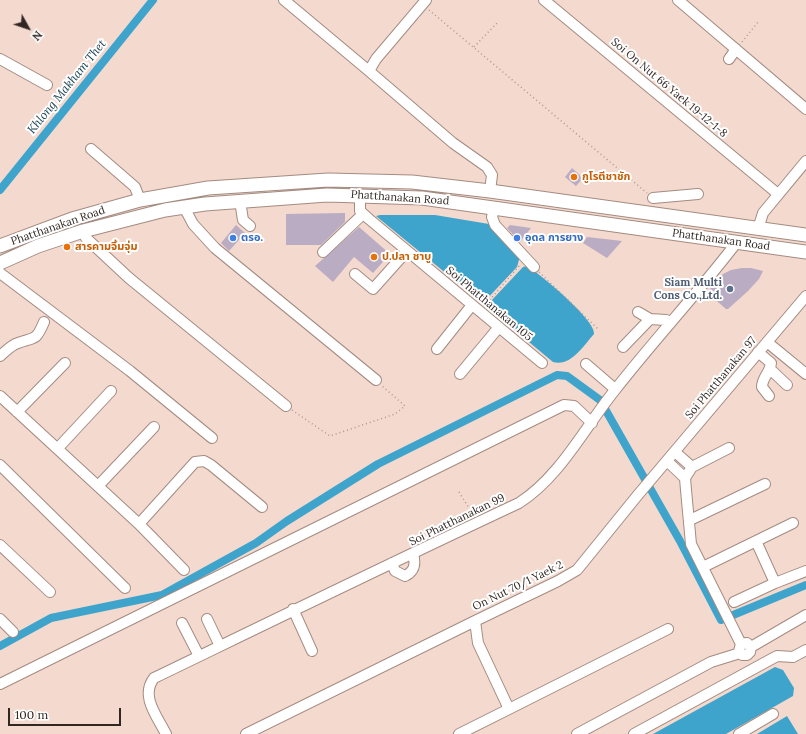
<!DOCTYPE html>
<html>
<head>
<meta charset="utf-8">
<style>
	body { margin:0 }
	#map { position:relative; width:806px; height:734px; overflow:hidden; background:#f4d9ce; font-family:Lora,serif }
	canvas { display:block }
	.north { position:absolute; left:8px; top:8px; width:40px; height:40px; -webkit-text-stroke:3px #fff; paint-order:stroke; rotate:130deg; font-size:11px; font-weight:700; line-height:16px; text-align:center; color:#302622 }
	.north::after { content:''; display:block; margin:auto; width:14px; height:18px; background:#302622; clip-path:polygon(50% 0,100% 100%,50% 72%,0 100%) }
	.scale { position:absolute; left:8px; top:708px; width:113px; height:18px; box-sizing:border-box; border:2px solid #302622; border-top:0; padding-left:5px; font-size:12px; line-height:14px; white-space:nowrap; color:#302622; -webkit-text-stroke:3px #fff; paint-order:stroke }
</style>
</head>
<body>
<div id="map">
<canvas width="806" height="734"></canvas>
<div class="north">N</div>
<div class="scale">100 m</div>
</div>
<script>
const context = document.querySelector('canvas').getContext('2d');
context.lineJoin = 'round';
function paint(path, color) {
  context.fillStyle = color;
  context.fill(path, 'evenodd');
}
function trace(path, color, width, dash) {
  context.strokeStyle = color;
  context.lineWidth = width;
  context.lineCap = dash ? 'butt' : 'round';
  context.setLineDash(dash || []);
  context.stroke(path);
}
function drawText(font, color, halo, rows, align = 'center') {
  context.font = font + ' Lora,"Noto Sans Thai",serif';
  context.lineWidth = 4;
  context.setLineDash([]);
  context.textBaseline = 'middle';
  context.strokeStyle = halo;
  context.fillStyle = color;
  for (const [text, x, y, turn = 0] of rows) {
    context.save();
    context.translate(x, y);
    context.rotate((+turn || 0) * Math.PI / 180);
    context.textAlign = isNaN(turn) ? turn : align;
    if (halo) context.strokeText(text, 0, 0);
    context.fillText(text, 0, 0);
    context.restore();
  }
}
const water = new Path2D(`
	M380,215H435L489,224L520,256L517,267L484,302H481L376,216Z
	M527,266C539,273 597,321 594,334C584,345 571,367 553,362L493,312L489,306L491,301L523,267Z
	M775,667L783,670L794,688L793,696L726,734H653Z
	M787,716L798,734H757Z`);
const canal = new Path2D(`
	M0,190L153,0
	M0,646L51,618L162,595L256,543L287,521L378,464L557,375L567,376L600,400L680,541L721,620L806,585`);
const building = new Path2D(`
	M572,168L583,178L576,186L565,177Z
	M345,213V222L321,245H286V214Z
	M236,225L245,233L229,251L221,243Z
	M510,225L531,228L520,242L507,228Z
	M359,227L390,254L373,273L354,257L333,282L315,266Z
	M587,237L605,239L622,241L607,258L583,243Z
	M742,268H751L763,271L759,279L748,291L728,309H726L711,296L709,290L723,274L731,270Z`);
const path = new Path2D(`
	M429,10L647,193
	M742,42L758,22
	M474,47L497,23
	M539,272L598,329
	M487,303L520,265
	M292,410L330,436L395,414L405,406L382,386
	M459,492L474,516`);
const minor = new Path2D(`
	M284,0L369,71
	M426,0L376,59L369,71L453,143L487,167L492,175L490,191
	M544,0L778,194
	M678,0L806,109
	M0,59L47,85
	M729,59L736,49
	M91,149L135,187L140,200
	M360,195V211L369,219L542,363
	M653,198L698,194
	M240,201L243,220L250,226
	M184,207L193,224L215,248L376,380
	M494,207L492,217L495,225L534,267
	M758,229L763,213L806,161
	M83,231L86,238L129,278L286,406
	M323,252L363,214
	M0,273L130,371L212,438
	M355,274L373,289L407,251
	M638,312L650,319L666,320L671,322
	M767,342L806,374
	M623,347L650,319
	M437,349L472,305
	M758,352L771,363C770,373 762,377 762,387L769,396
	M0,356C5,352 11,345 18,343C35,337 36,341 44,322
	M586,364L615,389
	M770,369L787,385
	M460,374L499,327
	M0,396L139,524L184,570
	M17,412L65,363
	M58,448L111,391
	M729,448L692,467L685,478L686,490L691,544L741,644
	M675,452L692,467
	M667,461L685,478
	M0,465L125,588
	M98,486L154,427
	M690,520L765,484
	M139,524L195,462L204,461L211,465L262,507
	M756,541L775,583
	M0,545L50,592
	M392,563L395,571L405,576C415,571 416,564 413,554
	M703,567L793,523
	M734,602L775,583L806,571
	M293,609L312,651
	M0,619L13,632
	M207,619L220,646
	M182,623L199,656
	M751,647L747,643L741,644L739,651L742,655H747L750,652L751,647L806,615
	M0,684L564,405L574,406L592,423
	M509,709L668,629
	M166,734C157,716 140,696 154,678C276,619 397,560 519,503C560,477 585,427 615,390C654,340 698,293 737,242
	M246,734L475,621
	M459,734L509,709L478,643L475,621L558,581L577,570L637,496L806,296
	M577,734L711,662L740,653
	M634,734L777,656L793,657L806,650
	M739,734L773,714`);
const major = new Path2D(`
	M0,246L72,219L140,200L208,188L328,180L412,182L490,191L806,235
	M0,263L38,246L83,231L165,210L205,204L327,195L422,198L806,252`);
const markers = [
	[574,177,4,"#e8710a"],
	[233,238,4,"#3f7fe0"],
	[517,238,4,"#3f7fe0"],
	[67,247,4,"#e8710a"],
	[374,257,4,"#e8710a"],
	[730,289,4,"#5c6f8a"]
];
const streetNames = [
	["Soi On Nut 66 Yaek 19-12-1-8",669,88,40],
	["Phatthanakan Road",400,198,4],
	["Phatthanakan Road",58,226,-19],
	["Phatthanakan Road",721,240,8],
	["Soi Phatthanakan 105",489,304,40],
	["Soi Phatthanakan 97",721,378,-50],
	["Soi Phatthanakan 99",457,520,-26],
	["On Nut 70/1 Yaek 2",518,586,-26]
];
const foodNames = [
	["กูโรตีชาชัก",582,177],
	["สารคามจิ้มจุ่ม",75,247],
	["ป.ปลา ชาบู",382,257]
];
const shopNames = [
	["ตรอ.",241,238],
	["อุดล การยาง",525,238]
];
const serviceNames = [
	["Siam Multi",722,283],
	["Cons Co.,Ltd.",722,296]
];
const waterNames = [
	["Khlong Makham Thet",67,87,-51]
];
paint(water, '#3fa4cb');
trace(canal, '#3fa4cb', 8);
paint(building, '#baacc2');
trace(minor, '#a48b81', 12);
trace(major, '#a48b81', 15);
trace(path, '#ac978f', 1.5, [1, 3]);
trace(minor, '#fff', 10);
trace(major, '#fff', 13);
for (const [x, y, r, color] of markers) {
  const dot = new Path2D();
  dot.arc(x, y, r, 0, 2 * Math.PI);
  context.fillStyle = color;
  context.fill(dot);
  trace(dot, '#fff', 1.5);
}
drawText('11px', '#302622', '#fff', streetNames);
drawText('bold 11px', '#c56008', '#fff', foodNames, 'left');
drawText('bold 11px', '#366cbe', '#fff', shopNames, 'left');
drawText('bold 11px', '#4e5e75', '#fff', serviceNames, 'right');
drawText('italic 12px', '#144051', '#fff', waterNames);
</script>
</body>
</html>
